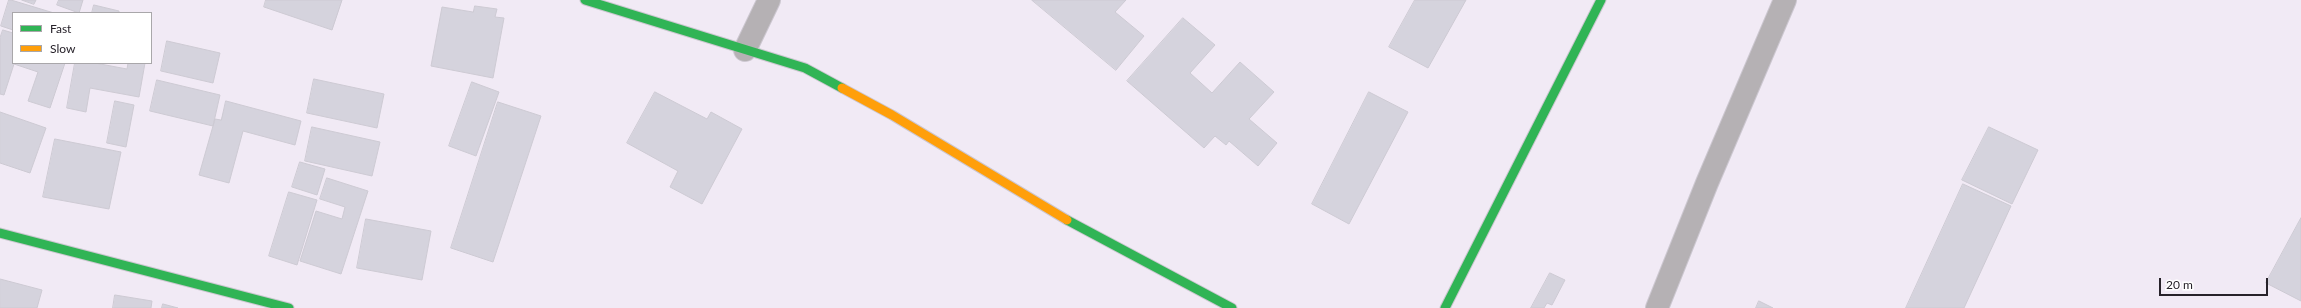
<!DOCTYPE html>
<html>
<head>
<meta charset="utf-8">
<style>
	body { margin:0 }
	#map { position:relative; width:2301px; height:308px; overflow:hidden; background:#f1eaf5; font-family:Lato,sans-serif }
	canvas { display:block }
	.legend { position:absolute; left:12px; top:12px; width:140px; height:52px; box-sizing:border-box; background:#fff; border:1px solid #a9a7aa; margin:0; padding:5px 7px; list-style:none; font-size:12px; color:#27222a }
	.legend li { display:flex; align-items:center; gap:8px; height:20px }
	.legend b { width:20px; border:1px solid #a9a7aa }
	.scale { position:absolute; left:2159px; top:278px; width:109px; height:18px; box-sizing:border-box; border:2px solid #27222a; border-top:0; padding-left:5px; font-size:12px; line-height:14px; white-space:nowrap; color:#27222a; -webkit-text-stroke:3px #fff; paint-order:stroke }
</style>
</head>
<body>
<div id="map">
<canvas width="2301" height="308"></canvas>
<ul class="legend">
<li><b style="height:5px;background:#30b455"></b>Fast</li>
<li><b style="height:5px;background:#ff9f0a"></b>Slow</li>
</ul>
<div class="scale">20 m</div>
</div>
<script>
const context = document.querySelector('canvas').getContext('2d');
context.lineJoin = 'round';
function paint(path, color) {
  context.fillStyle = color;
  context.fill(path, 'evenodd');
}
function trace(path, color, width, dash) {
  context.strokeStyle = color;
  context.lineWidth = width;
  context.lineCap = dash ? 'butt' : 'round';
  context.setLineDash(dash || []);
  context.stroke(path);
}
const building = new Path2D(`
	M9,0H11L54,13H13V30L1,26Z
	M22,0H36L34,4Z
	M59,0H83L79,13L57,5Z
	M266,0H342L332,30L264,7Z
	M1032,0H1126L1115,12L1144,36L1116,70Z
	M1415,0H1466L1428,68L1389,47Z
	M94,5L119,11V13H92Z
	M475,6L497,9L495,17L504,18L493,78L431,66L442,7L473,12Z
	M1183,18L1215,45L1190,73L1212,93L1240,62L1274,92L1249,119L1277,143L1258,166L1229,141L1226,145L1215,136L1204,148L1127,81Z
	M3,30L13,33V63H65L50,108L28,101L38,72L14,64L4,95L0,94V38Z
	M167,41L220,53L213,83L161,71Z
	M75,63H95L127,69L128,63H145L139,97L90,88L86,112L67,108Z
	M314,79L384,94L377,128L307,113Z
	M157,80L220,95L213,126L150,111Z
	M472,82L499,92L476,156L449,146Z
	M655,92L707,119L711,112L742,129L702,204L670,187L678,171L627,143Z
	M1369,92L1408,112L1349,224L1312,204Z
	M115,101L134,105L126,147L107,143Z
	M226,101L301,121L295,145L243,131L229,183L199,175L215,119L221,120Z
	M498,102L541,116L493,262L451,248Z
	M0,112L46,128L30,173L0,163Z
	M312,127L380,142L372,176L305,161Z
	M1989,127L2038,150L2012,204L1962,180Z
	M55,139L121,152L109,209L43,197Z
	M300,162L325,169L317,195L292,187Z
	M327,178L368,191L341,274L300,261L316,211L342,219L345,207L320,199Z
	M1963,184L2011,206L1964,308H1906Z
	M289,192L317,200L297,265L269,256Z
	M2301,218V301L2266,283Z
	M366,219L431,231L422,280L357,268Z
	M1550,273L1565,280L1552,305L1547,303L1544,308H1531Z
	M0,279L42,290L37,308H0Z
	M115,295L152,301L151,308H113Z
	M1759,301L1773,308H1756Z
	M163,304L178,308H162Z`);
const lane = new Path2D(`
	M1657,308L1707,183L1785,0`);
const street = new Path2D(`
	M745,50L769,0`);
const fast = new Path2D(`
	M585,0L805,68L842,88
	M1067,220L1232,308
	M0,233L289,308
	M1445,308L1601,0`);
const slow = new Path2D(`
	M842,88L892,115L1067,220`);
paint(building, '#d5d3dd');
trace(building, '#cdcad3', 1);
trace(lane, '#ccc7d0', 24);
trace(street, '#ccc7d0', 24);
trace(fast, '#ccc7d0', 11);
trace(slow, '#ccc7d0', 11);
trace(lane, '#b5b1b4', 22);
trace(street, '#b5b1b4', 22);
trace(fast, '#30b455', 9);
trace(slow, '#ff9f0a', 9);
</script>
</body>
</html>
